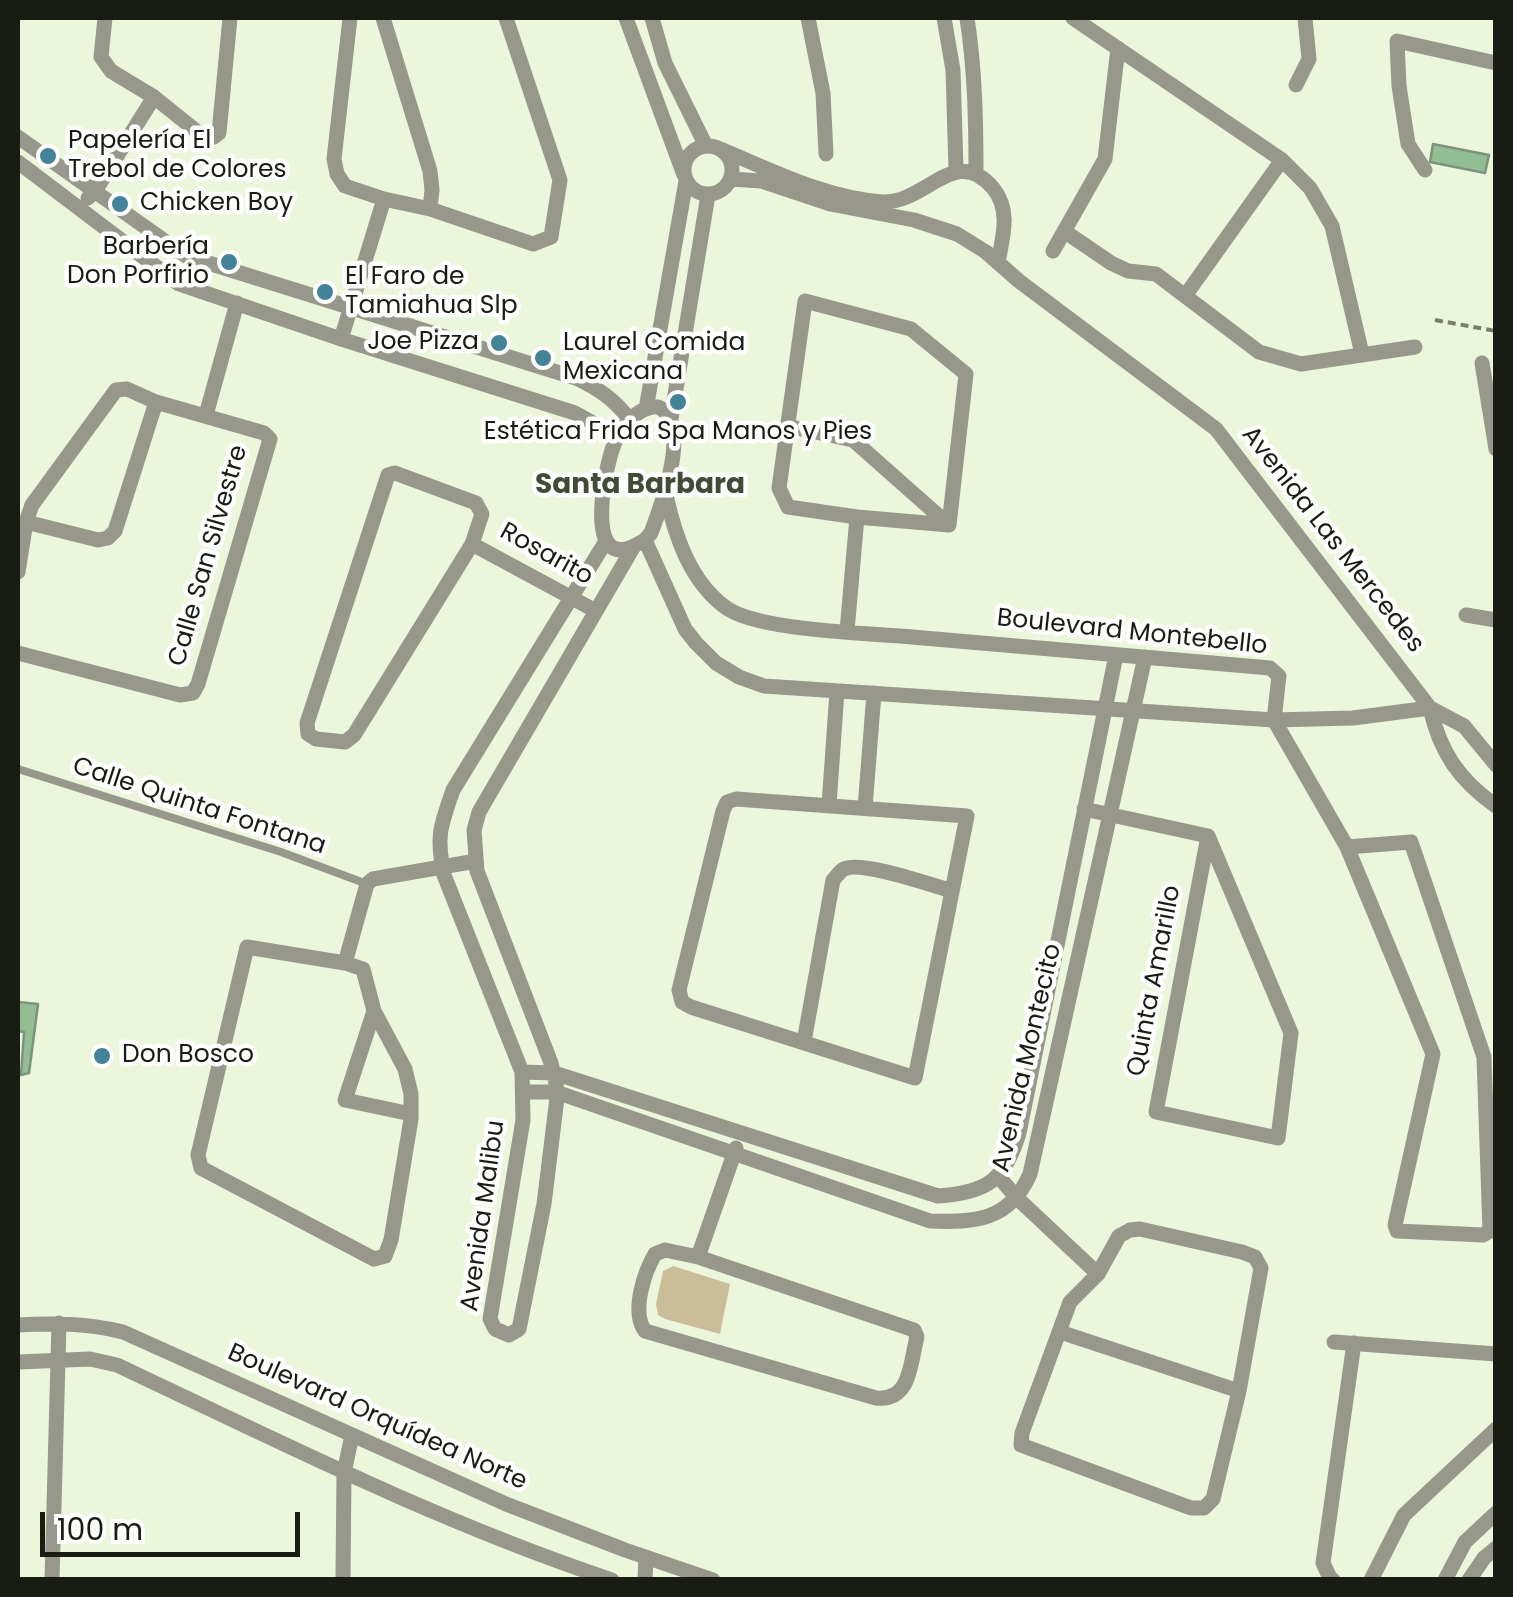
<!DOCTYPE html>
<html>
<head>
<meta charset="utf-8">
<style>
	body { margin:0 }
	#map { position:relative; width:1513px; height:1597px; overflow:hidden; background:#ebf6db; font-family:Poppins,sans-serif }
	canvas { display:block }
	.frame { position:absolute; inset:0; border:20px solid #181c13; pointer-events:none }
	.scale { position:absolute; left:40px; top:1512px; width:260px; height:45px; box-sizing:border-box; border:5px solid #181c13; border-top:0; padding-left:12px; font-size:30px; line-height:35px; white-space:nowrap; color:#181c13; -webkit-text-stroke:8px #fefefe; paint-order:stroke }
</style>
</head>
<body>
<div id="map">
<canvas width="1513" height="1597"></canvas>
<div class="frame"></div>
<div class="scale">100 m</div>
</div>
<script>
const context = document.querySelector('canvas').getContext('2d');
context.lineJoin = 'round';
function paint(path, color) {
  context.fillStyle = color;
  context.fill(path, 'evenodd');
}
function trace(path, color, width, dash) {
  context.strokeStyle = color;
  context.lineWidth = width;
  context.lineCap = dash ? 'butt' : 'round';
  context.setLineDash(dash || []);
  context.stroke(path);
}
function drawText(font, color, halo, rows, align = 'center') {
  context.font = font + ' Poppins,sans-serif';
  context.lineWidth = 9;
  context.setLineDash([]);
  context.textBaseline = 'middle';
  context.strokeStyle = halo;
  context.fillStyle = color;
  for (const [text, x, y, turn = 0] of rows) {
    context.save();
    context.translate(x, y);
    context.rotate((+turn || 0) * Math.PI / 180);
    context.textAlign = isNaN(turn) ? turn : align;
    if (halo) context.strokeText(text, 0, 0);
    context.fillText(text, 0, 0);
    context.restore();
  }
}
const green = new Path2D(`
	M673,1266L730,1284L720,1334L665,1319L658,1315L656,1304L663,1271Z`);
const building = new Path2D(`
	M1433,144L1489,155L1485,173L1430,162Z
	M18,1002L38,1004L29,1073L21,1075L24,1032L18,1031Z`);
const path = new Path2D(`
	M1435,320L1496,331`);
const lane = new Path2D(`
	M18,769L281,852L367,884`);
const street = new Path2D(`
	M105,18L101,57L111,71L154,97L205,138L214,137L219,133L230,18
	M350,18L334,159L337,174L345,186L384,199L430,209L533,244L551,237L560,180L506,18
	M383,18L430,171L432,190L430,209
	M626,18L684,175
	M652,18L665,63L706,146
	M808,18L823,93L826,154
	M944,18L953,70L956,170
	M967,18C975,70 976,121 976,174
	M1073,18L1282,160L1310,188L1332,226L1362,354
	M1296,85L1309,59L1305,18
	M18,137L186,256L576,378C599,389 614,399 630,420
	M684 170a24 24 0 1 1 48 0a24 24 0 1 1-48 0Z
	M720,149C771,170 825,198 882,202C926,204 955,143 993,188C1011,210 1003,236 998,262
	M18,162L179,284L341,339L575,413L595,424L616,440
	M1425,170L1408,144L1399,86L1397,41L1496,63
	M731,179L761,181L830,204L914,220L957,234L986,252L1019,281L1216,429L1430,708L1464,726L1496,765
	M88,198L95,191L154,97
	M1064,231L1111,263L1128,271L1156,274L1259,352L1301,364L1415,347
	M1053,251L1105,159L1118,48
	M1185,296L1282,160
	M805,301L911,329L966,374L949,525L857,517L788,507L779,488Z
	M341,339L384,199
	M1482,363L1496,449
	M646,409L686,181
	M206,415L237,303
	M671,419L708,195
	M787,426L853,440L949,525
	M395,473L476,503L482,514L472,544L354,735L345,742L316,739L308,734L307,723L388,475Z
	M666,495C675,536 690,581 725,607C757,631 869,633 912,637C1032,647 1151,658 1270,668L1279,676L1274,720
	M26,522L98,540L108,538L115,531L156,402
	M645,540L685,629L696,643L716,663L739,677L764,686L1274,720L1353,718L1430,708
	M606,541L453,790C440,827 436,837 444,875L522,1072L523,1120L490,1319L495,1329L509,1335L519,1329L544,1204L557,1098L556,1083L551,1063L477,871L474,830L479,812L634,546L645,540L651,533C661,506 687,437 666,413C660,406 655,405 646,409C632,414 621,429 615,442C606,462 582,571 634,546
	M472,544L596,611
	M18,572L26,522L32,505L116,390L127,389L156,402L264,433L270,439L198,684L193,693L180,695L18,653
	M1466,615L1496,620
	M847,631L857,517
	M1430,708C1440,752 1459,780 1496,806
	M1274,720L1347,847L1433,1054L1395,1225L1397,1231L1483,1235L1490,1231L1484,1057L1411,842L1347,847
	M736,799L967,816L915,1078L691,1007L682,1002L679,990L723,811L727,802Z
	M829,805L837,691
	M865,808L874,693
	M1084,809L1208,836
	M1208,836L1291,1033L1278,1138L1156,1112Z
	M247,947L345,963L363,969L374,1011L405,1069L411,1094V1119L391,1240L385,1256L374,1259L201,1168L198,1155Z
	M345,963L367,884L373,879L476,861
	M374,1011L345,1100L411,1114
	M804,1042L833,880C836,877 840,871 844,869C861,860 931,885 952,891
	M522,1072L554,1073L938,1196C987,1193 1005,1180 1019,1133L1116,655
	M523,1092H556L930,1221C976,1223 1010,1220 1030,1174L1145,657
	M999,1177L1017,1198L1098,1274
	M1140,1229L1242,1252L1255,1257L1261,1268L1239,1391L1213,1499L1204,1508H1191L1021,1445L1022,1433L1070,1302L1098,1274L1119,1236L1130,1230Z
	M665,1250L698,1257L914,1330L917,1337C910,1363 911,1402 876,1398L645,1331C631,1312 644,1273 655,1254Z
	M698,1257L736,1148
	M18,1325C54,1323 87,1323 123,1332L506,1504L625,1550L713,1580
	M1060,1332L1239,1391
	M1334,1342L1496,1354
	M18,1362L90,1359L117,1365C280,1442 441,1523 612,1580
	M52,1580L59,1323
	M343,1580L344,1473L352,1435
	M645,1580L646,1557
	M1333,1580L1330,1578L1323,1563L1354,1343
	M1371,1580L1404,1515L1496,1429
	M1445,1580L1465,1542L1496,1513
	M1469,1580L1484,1558L1496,1548`);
const markers = [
	[48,156,10,"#438297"],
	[120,204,10,"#438297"],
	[229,262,10,"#438297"],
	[325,292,10,"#438297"],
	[499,343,10,"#438297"],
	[543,358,10,"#438297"],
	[678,402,10,"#438297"],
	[102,1056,10,"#438297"]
];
const poiNames = [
	["Papelería El",68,142],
	["Trebol de Colores",68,171],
	["Chicken Boy",140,204],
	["Barbería",209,248,"right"],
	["Don Porfirio",209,277,"right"],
	["El Faro de",345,278],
	["Tamiahua Slp",345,307],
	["Joe Pizza",479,343,"right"],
	["Laurel Comida",563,344],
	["Mexicana",563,373],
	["Estética Frida Spa Manos y Pies",678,433,"center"],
	["Don Bosco",122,1056]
];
const streetNames = [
	["Avenida Las Mercedes",1332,540,52],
	["Rosarito",546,555,29],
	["Calle San Silvestre",209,556,-74],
	["Boulevard Montebello",1132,633,6],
	["Calle Quinta Fontana",199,807,18],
	["Quinta Amarillo",1155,981,-79],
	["Avenida Montecito",1028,1058,-77],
	["Avenida Malibu",484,1216,-82],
	["Boulevard Orquídea Norte",377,1418,24]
];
const neighbourhoodNames = [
	["Santa Barbara",640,486]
];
paint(green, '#ccbd9a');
paint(building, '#93be94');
trace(building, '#7e937f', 2.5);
trace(path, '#787f6e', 4, [8, 5]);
trace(lane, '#97978b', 8);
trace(street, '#97978b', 15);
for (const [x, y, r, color] of markers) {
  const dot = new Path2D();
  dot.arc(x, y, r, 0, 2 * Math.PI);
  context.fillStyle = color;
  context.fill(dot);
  trace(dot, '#fefefe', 4);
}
drawText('25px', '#181c13', '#fefefe', poiNames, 'left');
drawText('25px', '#181c13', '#fefefe', streetNames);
drawText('bold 28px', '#424b35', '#fefefe', neighbourhoodNames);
</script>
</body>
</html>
